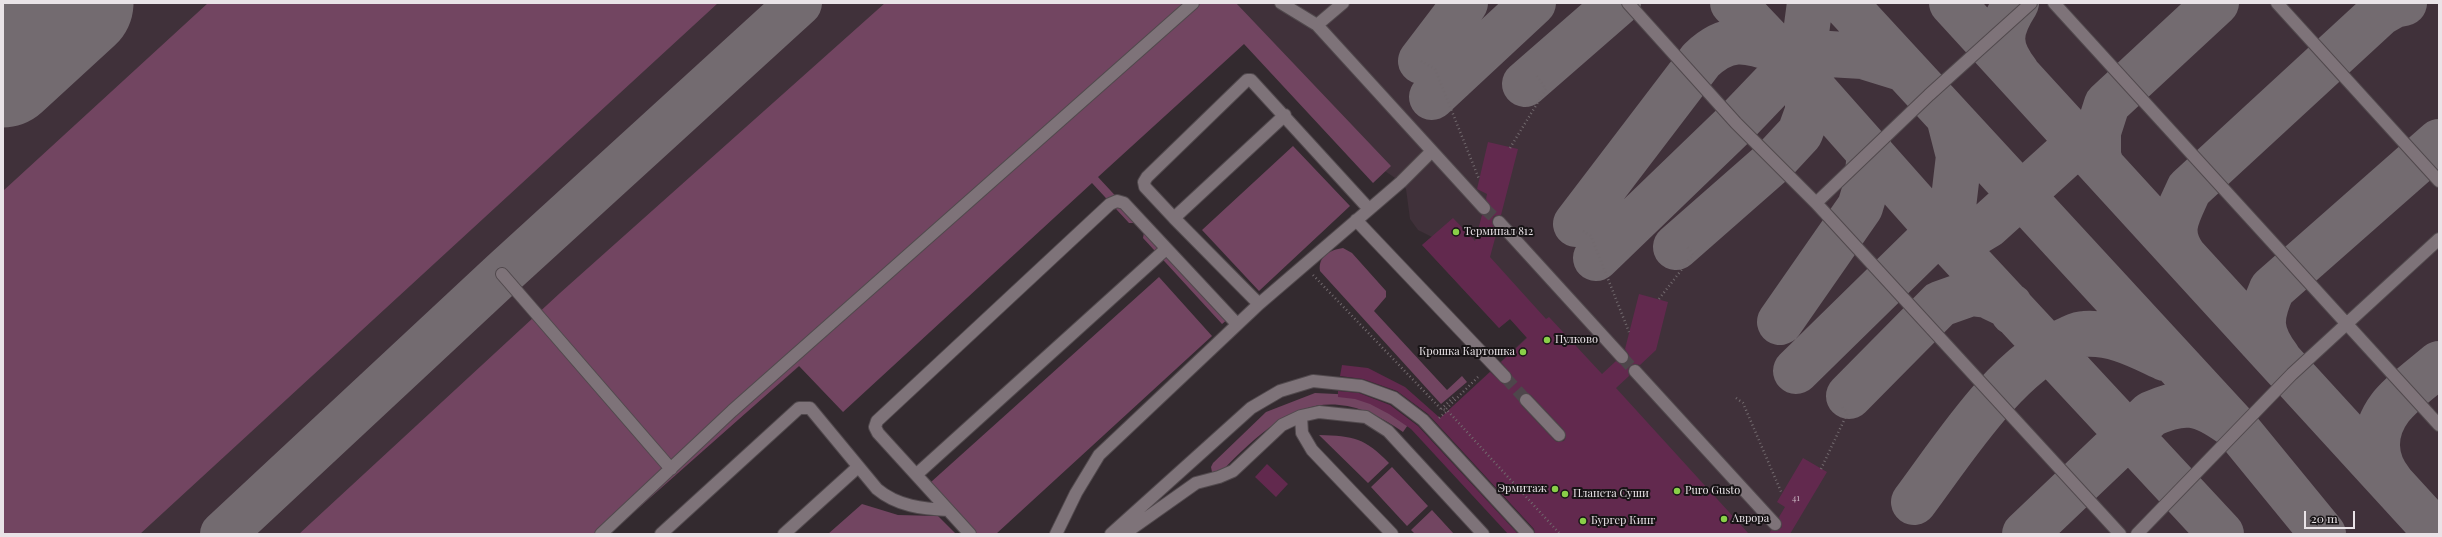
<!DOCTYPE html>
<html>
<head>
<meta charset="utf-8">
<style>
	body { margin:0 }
	#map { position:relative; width:2442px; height:537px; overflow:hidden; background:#332a2f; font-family:"Playfair Display",serif }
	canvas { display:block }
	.frame { position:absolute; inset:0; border:4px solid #e9e3e7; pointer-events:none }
	.scale { position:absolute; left:2304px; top:511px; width:51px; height:18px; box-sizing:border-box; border:2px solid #e9e3e7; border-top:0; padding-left:5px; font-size:12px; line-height:14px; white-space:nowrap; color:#e9e3e7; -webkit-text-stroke:3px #181416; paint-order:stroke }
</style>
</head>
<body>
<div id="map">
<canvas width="2442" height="537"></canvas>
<div class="frame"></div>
<div class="scale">20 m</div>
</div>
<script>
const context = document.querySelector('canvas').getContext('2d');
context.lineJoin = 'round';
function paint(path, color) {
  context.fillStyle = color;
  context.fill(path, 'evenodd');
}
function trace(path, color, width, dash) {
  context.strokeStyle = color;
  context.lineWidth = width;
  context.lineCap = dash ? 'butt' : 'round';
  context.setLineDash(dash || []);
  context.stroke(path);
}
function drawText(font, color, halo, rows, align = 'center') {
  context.font = font + ' "Playfair Display",serif';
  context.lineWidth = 4;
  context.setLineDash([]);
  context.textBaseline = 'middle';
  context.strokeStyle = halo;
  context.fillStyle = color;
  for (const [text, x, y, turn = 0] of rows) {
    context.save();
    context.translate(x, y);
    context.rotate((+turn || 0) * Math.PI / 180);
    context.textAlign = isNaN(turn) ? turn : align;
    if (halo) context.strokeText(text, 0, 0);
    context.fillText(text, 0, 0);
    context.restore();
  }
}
const built = new Path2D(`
	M3,3H1209L916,265L741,417L610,534H3Z
	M1222,3H2439V534H1566L1451,408L1527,337L1510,319L1499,328L1422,245L1432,237L1418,230L1410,219L1406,189L1401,182L1376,165Z`);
const green = new Path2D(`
	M208,3H718L140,534H3V191Z
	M885,3H1236L1391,166L1373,183L1244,44L1098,177L1135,217V223H1129L1092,183L843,412L799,366L609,534H299L560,293Z
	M1293,146L1350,206L1259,291L1202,230Z
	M1144,232L1228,319L1222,324L1143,238Z
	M1343,248L1352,253L1386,291V297L1374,311L1447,390L1462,376L1467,382L1441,404L1320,271C1318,256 1330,250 1343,248Z
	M1159,277L1212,336L996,534H977L931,482Z
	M1315,393L1357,395L1410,422L1403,432C1325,377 1279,412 1221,472H1212L1211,467L1213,463L1266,412Z
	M1319,435C1354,436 1365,438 1389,463L1368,483Z
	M1392,467L1428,506L1407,526L1371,487Z
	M862,504L898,515L938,516L956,534H828Z
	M1432,510L1454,534H1415L1411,530Z`);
const taxiway = new Path2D(`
	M1733,3L1791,64L1940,232L2221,534
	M1844,3L2237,429L2323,534
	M1952,3L2438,534
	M2016,3C1998,31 1997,47 2017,73
	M1421,61L1465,3
	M1782,75L1829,54L1863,56L1905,69
	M1525,84L1618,3
	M1432,97L1533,3
	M2102,167L2098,156V132L2107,104L2216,3
	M1576,224L1701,60C1727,35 1746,39 1777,50
	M1940,232L1973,234L1988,225L2063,157
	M1676,247L1774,161L1800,133L1808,111V97L1804,79
	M2183,255C2166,230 2178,214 2189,189L2380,13L2394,5L2404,3
	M1596,258L1736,123L1782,75L1797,56L1806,33L1810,3
	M1780,322L1860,207L1867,184L1870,151
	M2278,358C2259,333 2259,318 2272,289L2439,142
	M1796,371L1947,223L1953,207L1959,156L1949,117
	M1849,396L1940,304L1971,293L1987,295L2010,306L2013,312
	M2391,482C2373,460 2372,432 2390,408C2401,393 2424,377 2439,364
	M1914,502C1953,450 2006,365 2067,340C2072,338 2078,334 2084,334C2114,332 2139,346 2165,358
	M223,534L502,274L799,3
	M2025,534L2151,414C2185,399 2200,402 2230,423`);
const runway = new Path2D(`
	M3,70L76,3`);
const building = new Path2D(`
	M1488,142L1518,149L1501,215L1494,216L1492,220L1497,231L1490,257L1546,319L1549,317L1602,374L1616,361L1623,364L1629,360V355L1625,349L1639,294L1668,302L1656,350L1640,365L1634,364L1630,366L1628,369L1629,376L1616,388L1749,534H1535L1534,529L1428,414L1397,391L1363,379L1340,376L1342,365L1368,368L1405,387L1440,418L1490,372L1503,384L1510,382L1512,375L1501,362L1527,338L1510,319L1499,328L1422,245L1453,218L1475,241L1482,215L1489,214L1491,210L1486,199L1487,194L1477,189ZM1525,393L1531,395L1564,430L1566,437L1564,441L1557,442L1554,440L1521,405L1519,397Z
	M1338,391L1359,393L1390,405L1418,426L1518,534H1508L1411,429L1389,414L1370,404L1355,399L1338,397Z
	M1803,458L1827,472L1790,534H1769L1771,530L1777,531L1782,527L1779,517L1785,507L1777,502Z
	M1267,464L1288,484L1276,497L1255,477Z`);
const minorTunnel = new Path2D(`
	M1484,208L1499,222
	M1622,357L1635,371
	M1505,377L1526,400`);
const path = new Path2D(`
	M1421,61L1435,69L1479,179
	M1510,148L1546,89L1536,75
	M1583,231L1591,236L1629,332
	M1313,275L1441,409L1446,410
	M1659,299L1693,255L1687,246
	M1478,377L1446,409L1560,534
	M1736,398L1743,403L1782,494
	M1441,409L1454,397
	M1439,418L1447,411
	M1821,469L1847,414L1841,405`);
const minor = new Path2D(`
	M1281,3L1317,25L1484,208
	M1628,3L1736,123L1816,203L2120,534
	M2054,3L2439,425
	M2277,3L2439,181
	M1317,25L1343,3
	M1285,115L1174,218L1145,187L1144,182L1147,177L1247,80H1251L1369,209
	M1816,203L1929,95L2031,3
	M1174,218L1259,304
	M1356,220L1505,377
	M1499,222L1622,357
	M502,274L671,469
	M1635,371L1775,524
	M1526,400L1559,435
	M1301,416L1302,433L1312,450L1392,534
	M917,474L1166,249
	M601,534L732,411L1193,3
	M661,534L799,408H810L877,489C897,506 923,509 948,510
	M784,534L858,467
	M970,534L878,433L875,427L877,421L1110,204L1117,201L1124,203L1237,324
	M1056,534L1076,493L1099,455L1259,304L1401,182L1432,151
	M1111,534L1251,408L1280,391L1313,381L1361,386L1394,398L1423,420L1528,534
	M1124,534L1196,483L1219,477L1233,471L1282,425L1301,416L1319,412L1366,417L1388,431L1483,534
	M2137,534L2292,374L2439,239`);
const markers = [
	[1456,232,4,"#89cf48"],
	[1547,340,4,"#89cf48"],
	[1523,352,4,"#89cf48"],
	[1555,489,4,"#89cf48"],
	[1677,491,4,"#89cf48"],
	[1565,494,4,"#89cf48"],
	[1724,519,4,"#89cf48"],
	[1583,521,4,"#89cf48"]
];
const numberNames = [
	["41",1796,498]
];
const poiNames = [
	["Терминал 812",1464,232],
	["Пулково",1555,340],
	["Крошка Картошка",1515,352,"right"],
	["Эрмитаж",1547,489,"right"],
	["Puro Gusto",1685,491],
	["Планета Суши",1573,494],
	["Аврора",1732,519],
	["Бургер Кинг",1591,521]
];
paint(built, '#40313a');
paint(green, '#724561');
trace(taxiway, '#736b70', 46);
trace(runway, '#736b70', 115);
paint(building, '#62294e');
trace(minorTunnel, '#4e464b', 12, [12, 6]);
trace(minor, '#51494d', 14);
trace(path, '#726a6e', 2.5, [1, 3]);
trace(minor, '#7e7379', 12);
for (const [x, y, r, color] of markers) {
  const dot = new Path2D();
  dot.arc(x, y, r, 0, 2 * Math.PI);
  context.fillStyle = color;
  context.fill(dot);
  trace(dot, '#181416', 1.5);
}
drawText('9px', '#c7b4c1', null, numberNames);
drawText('11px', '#e9e3e7', '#181416', poiNames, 'left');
</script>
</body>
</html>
